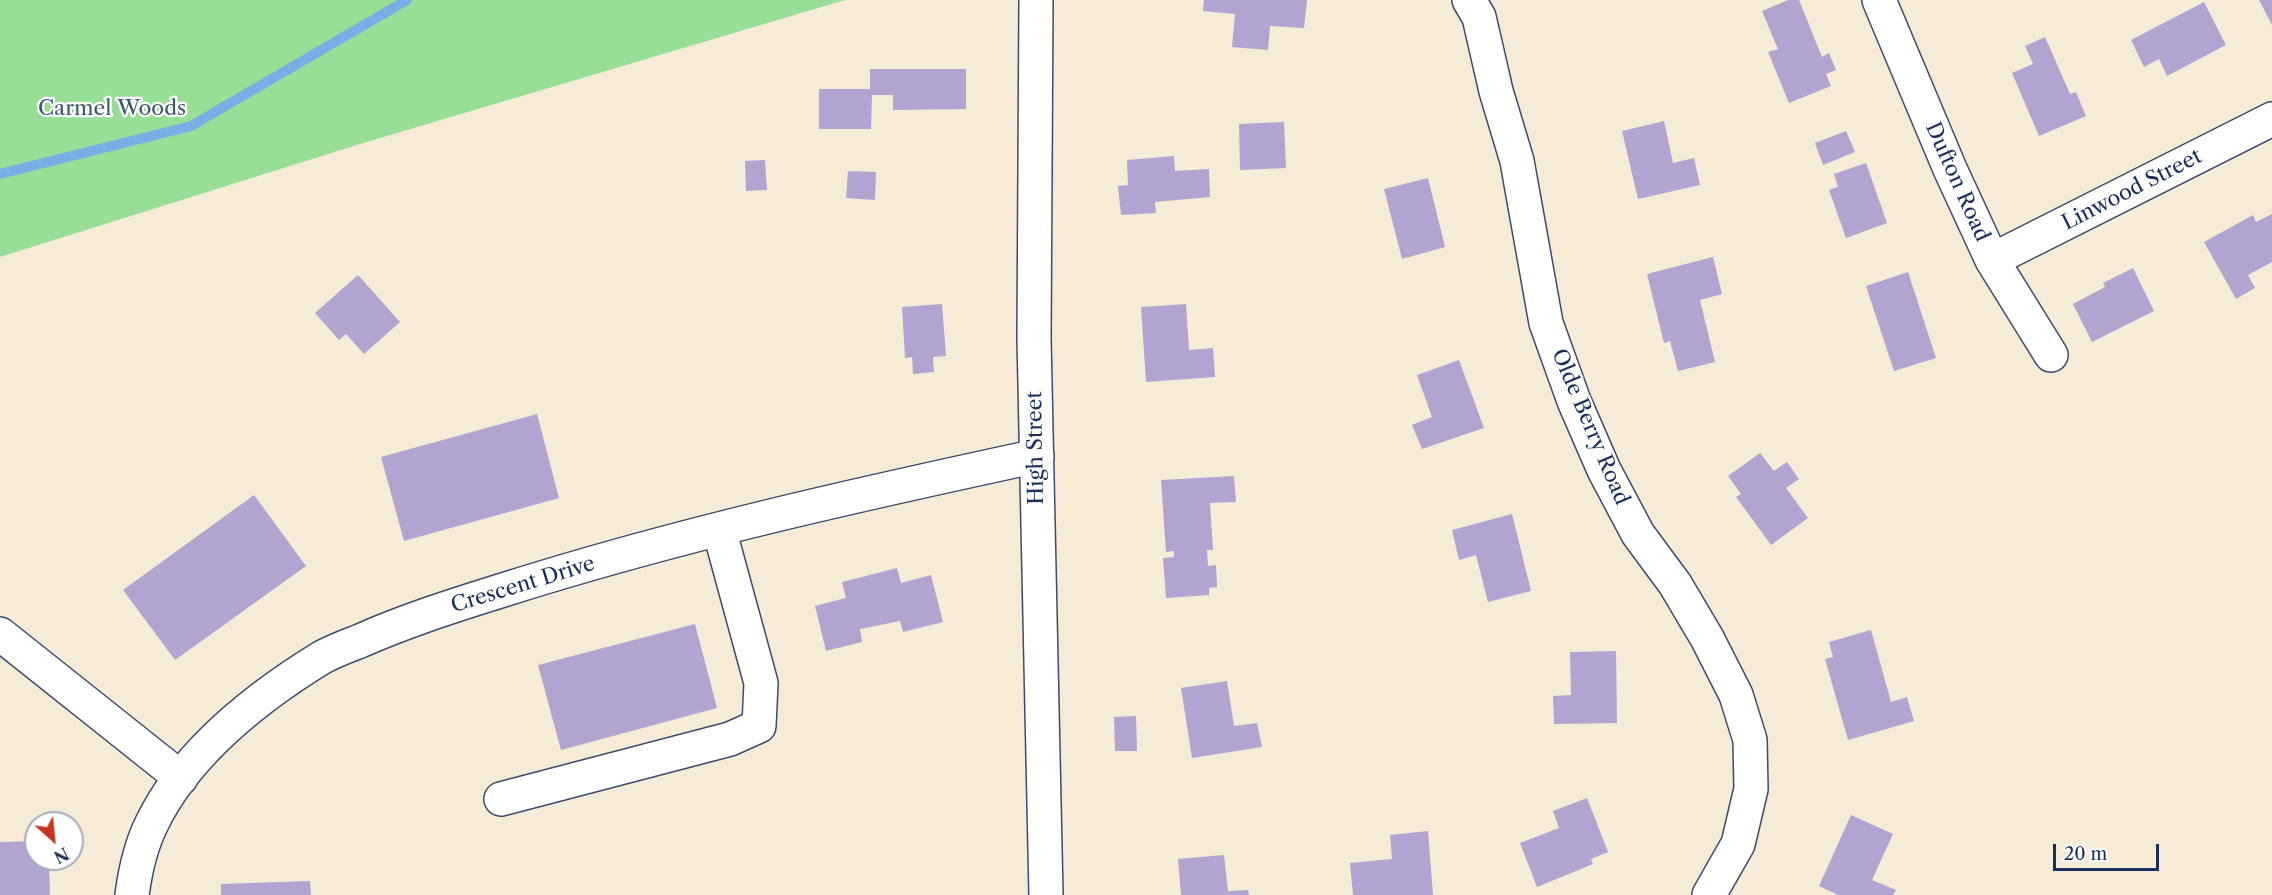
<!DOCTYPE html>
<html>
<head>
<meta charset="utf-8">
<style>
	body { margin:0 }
	#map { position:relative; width:2272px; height:895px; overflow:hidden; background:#f5ebd6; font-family:"Libre Caslon Text",serif }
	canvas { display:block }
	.north { position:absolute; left:24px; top:811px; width:60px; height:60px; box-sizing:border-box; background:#fff; border:2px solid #a4acbf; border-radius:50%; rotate:153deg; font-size:16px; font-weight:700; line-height:24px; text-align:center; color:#1b2f5e }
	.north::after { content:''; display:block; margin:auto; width:21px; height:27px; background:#c8321e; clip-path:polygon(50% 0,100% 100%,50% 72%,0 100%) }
	.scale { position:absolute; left:2053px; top:844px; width:106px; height:27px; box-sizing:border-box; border:3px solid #1b2f5e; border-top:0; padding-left:8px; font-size:18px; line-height:21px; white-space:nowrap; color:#1b2f5e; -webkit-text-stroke:4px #fff; paint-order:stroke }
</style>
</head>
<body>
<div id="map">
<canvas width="2272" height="895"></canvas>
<div class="north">N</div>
<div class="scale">20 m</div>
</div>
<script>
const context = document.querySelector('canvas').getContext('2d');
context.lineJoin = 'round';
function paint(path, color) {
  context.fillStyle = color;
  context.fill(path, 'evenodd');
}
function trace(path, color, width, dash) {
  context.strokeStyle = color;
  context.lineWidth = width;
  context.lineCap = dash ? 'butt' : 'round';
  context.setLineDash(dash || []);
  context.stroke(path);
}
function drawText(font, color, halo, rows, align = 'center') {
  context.font = font + ' "Libre Caslon Text",serif';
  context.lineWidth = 4.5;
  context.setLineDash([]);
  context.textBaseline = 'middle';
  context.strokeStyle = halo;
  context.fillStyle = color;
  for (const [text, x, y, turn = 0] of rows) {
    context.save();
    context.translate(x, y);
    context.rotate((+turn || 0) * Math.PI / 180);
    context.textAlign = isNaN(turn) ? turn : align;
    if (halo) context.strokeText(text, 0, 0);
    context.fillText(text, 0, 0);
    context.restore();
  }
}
const green = new Path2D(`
	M0,0H845L360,144L0,257Z`);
const stream = new Path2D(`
	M0,174L191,126L407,0`);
const building = new Path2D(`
	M1204,0H1307L1304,28L1270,26L1268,50L1232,47L1235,14L1203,11Z
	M1788,0H1799L1822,57L1829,53L1836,70L1826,74L1831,86L1789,103L1768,52L1778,49L1762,11Z
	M2259,0H2272V25Z
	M2204,2L2226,45L2167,76L2159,59L2144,67L2131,40Z
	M2045,37L2070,94L2076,92L2086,116L2039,136L2012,73L2033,64L2025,46Z
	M870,69H966V109L893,110V95H872L871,129H819V89H870Z
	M1664,121L1673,163L1694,158L1700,185L1638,199L1622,131Z
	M1284,122L1286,168L1240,170L1239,124Z
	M1846,131L1855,152L1823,165L1815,143Z
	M1174,156L1175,171L1209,169L1210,197L1155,202L1156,213L1121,215L1118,186L1128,185L1127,160Z
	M765,160L767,190L746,191L745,161Z
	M1866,163L1887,223L1846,238L1829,190L1838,187L1834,174Z
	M848,171L876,172L875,200L846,198Z
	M1428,178L1445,247L1402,259L1384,189Z
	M2272,214V262L2248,275L2255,288L2236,299L2204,242L2253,215L2256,222Z
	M1713,257L1722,294L1700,300L1715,362L1678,371L1670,341L1664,343L1647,274Z
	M2133,268L2154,311L2092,342L2073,304L2105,287L2103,283Z
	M1908,272L1936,358L1894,371L1866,286Z
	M358,275L400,322L364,354L346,334L339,340L315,313Z
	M942,304L946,356L933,357L934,372L913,374L912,357L905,358L902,307Z
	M1186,304L1189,350L1213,348L1215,377L1146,382L1141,307Z
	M1459,360L1484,428L1422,449L1412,425L1432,417L1417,375Z
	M537,414L559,498L404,541L381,457Z
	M1760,453L1774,471L1787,462L1799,479L1786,488L1808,518L1771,545L1736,497L1741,494L1728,476Z
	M1234,476L1236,502L1210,503L1213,550H1207L1208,566L1216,565L1217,587L1209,588V595L1166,598L1163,558L1174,557V551L1166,552L1161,480Z
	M254,495L306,566L175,660L123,590Z
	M1512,514L1531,591L1488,602L1476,555L1459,560L1452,530Z
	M897,568L901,583L931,575L943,622L903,632L900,621L860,629L862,642L826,651L815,606L846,598L842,582Z
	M695,624L717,708L561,750L538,665Z
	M1871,630L1891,702L1907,697L1914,721L1848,740L1825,659L1833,657L1829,642Z
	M1616,651L1617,723L1554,724L1553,696L1571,695L1570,652Z
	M1227,681L1234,726L1257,723L1262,747L1192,758L1181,688Z
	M1136,716L1137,751H1115L1114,717Z
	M1587,798L1608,852L1591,859L1593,864L1537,887L1520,843L1559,828L1553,811Z
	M1851,815L1893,834L1872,880L1896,890L1893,895H1838L1819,886Z
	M1428,831L1433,895H1353L1350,863L1392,859L1390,835Z
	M36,841V859H49L50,895H0V842Z
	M1224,855L1228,891L1248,890L1249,895H1181L1178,859Z
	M310,881L311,895H221V884Z`);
const minor = new Path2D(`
	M1469,0L1479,17L1496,91L1517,161L1546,323L1574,401L1604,470L1638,534L1675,584L1707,638L1736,695L1750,740L1751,789L1738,844L1709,895
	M1879,0L1950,169L1992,260L2051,355
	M1992,260L2272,119
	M0,634L181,778
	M501,799L730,739L759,726L761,683L719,529
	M132,895C135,872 141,845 152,823C186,753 256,698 321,658C333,651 347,646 360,641C405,621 452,606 500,591C676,535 856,495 1037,456`);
const major = new Path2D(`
	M1036,0L1034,338L1046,895`);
const parkNames = [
	["Carmel Woods",112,109]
];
const streetNames = [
	["Dufton Road",1957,182,66],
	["Linwood Street",2132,190,-27],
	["Olde Berry Road",1590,427,67],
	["High Street",1036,448,-91],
	["Crescent Drive",523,585,-17]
];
paint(green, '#98de97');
trace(stream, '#78afe7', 10);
paint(building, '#b2a4d0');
trace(minor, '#3c4b70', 36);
trace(major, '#3c4b70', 36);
trace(minor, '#fff', 33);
trace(major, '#fff', 33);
drawText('21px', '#3a5b6c', '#fff', parkNames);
drawText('21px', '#1b2f5e', '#fff', streetNames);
</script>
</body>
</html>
